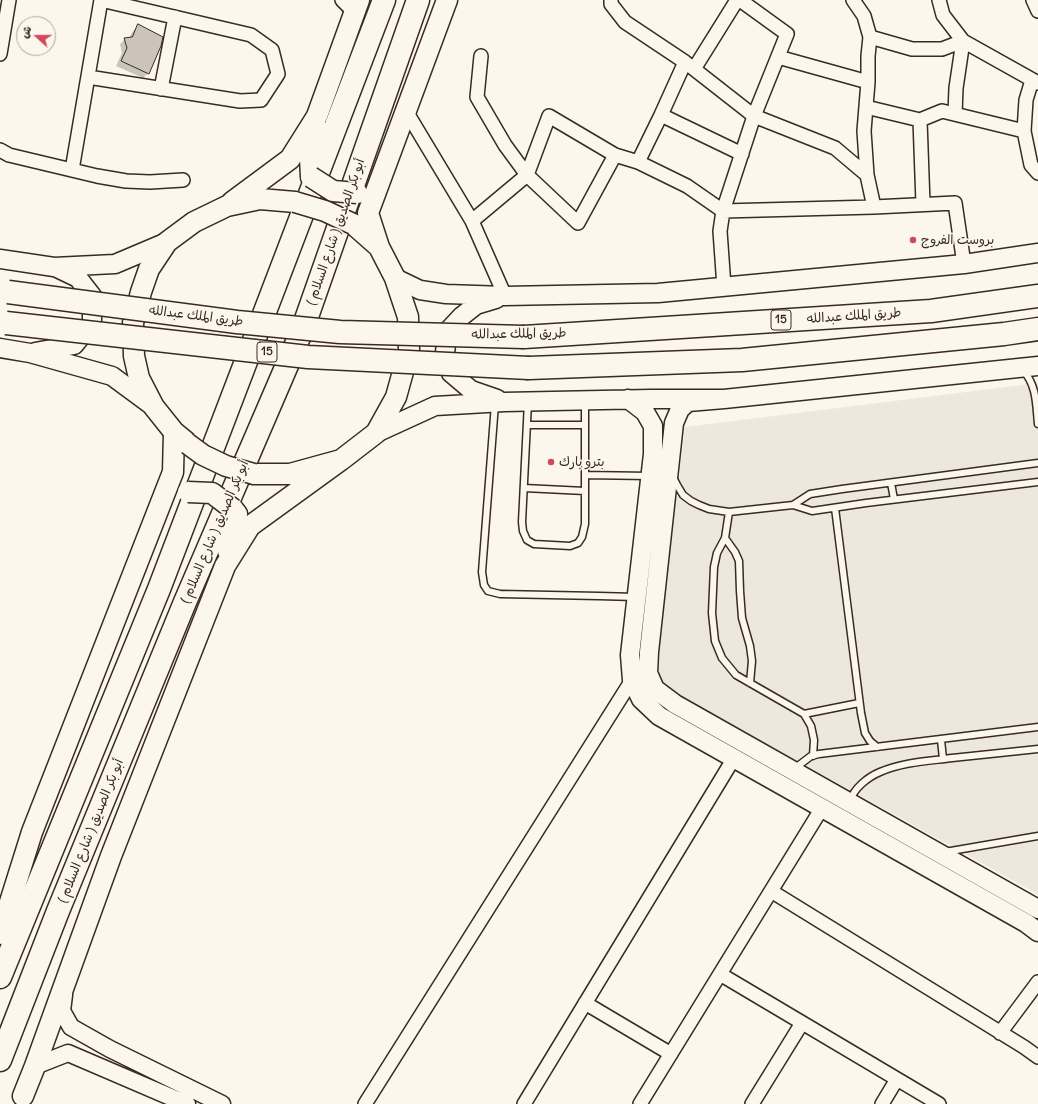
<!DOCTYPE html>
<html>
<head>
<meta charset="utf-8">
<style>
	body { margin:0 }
	#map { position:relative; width:1038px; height:1104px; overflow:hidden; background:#fbf7ec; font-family:Delius,"Playpen Sans Arabic",sans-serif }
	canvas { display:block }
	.north { position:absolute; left:16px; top:16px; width:40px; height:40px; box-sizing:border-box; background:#fbf7ec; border:1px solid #aea59a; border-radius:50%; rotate:291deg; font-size:11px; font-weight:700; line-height:16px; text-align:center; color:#3b2a1e }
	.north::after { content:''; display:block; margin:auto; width:14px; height:18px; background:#d1495b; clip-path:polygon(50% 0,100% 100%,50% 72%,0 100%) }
</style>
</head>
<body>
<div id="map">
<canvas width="1038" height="1104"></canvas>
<div class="north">ش</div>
</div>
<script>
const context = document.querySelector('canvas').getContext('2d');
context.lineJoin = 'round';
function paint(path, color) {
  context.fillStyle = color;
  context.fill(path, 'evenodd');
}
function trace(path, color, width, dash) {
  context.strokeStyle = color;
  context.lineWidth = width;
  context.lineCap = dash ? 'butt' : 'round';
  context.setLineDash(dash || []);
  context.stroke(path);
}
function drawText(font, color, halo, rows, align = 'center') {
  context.font = font + ' Delius,"Playpen Sans Arabic",sans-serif';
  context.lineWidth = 3;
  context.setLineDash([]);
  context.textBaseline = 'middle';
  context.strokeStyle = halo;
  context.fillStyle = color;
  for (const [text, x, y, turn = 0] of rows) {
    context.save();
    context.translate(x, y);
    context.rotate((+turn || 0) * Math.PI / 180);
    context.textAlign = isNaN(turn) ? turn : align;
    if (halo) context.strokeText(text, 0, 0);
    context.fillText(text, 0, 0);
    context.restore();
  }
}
const built = new Path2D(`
	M1038,383V895L1032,891L679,695L661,681L657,661L685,427Z`);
const shadow = new Path2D(`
	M138,26L148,73L143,78L116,66L122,53L120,44L125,39L129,38L133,31Z`);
const building = new Path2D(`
	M138,24L163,37L161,46L149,74L121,61L127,48L124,38L132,37Z`);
const service = new Path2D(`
	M1023,370C1037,386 1036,404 1038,424
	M528,402L522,522L523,531L527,540L534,544L570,546L578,543L582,537L585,524V402
	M495,404L482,572L484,585L488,591L500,594L599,596L636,597
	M527,425H585
	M585,475L649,476
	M673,477L677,485L683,495L691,501L699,505L709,509L729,512L793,505L810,494L842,489L1038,463
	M891,483L894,499
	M524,488L585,491
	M793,505L812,511L866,503L1038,482
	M835,508L861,713L865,733L870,741L877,747
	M729,512L725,538L717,553L714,567L712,613L715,641L722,658L736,675L804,714L811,726L814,740L813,756
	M725,538L735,552L739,561L740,591L742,618L750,646L752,661L750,683
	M804,714L859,703
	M941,740L943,759
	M794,769L811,756L819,754L1038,727
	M850,801C854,788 868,777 880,772C903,762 929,761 952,758C981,755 1009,752 1038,749
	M945,852L1038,836`);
const minor = new Path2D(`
	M342,0L354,12
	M611,0V4L625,22L685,62L754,116L835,148L867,175
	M853,0L864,16L870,37L868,56V82L864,131L867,175L874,207
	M939,0L943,15L963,41L1038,83
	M1033,0L1038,11
	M870,37L912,49H942L963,41L956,88L955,114
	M0,54L9,0
	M481,56L477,97L505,145L527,175L578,223L615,155
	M778,57L868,82
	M694,69L737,0
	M1032,80L1026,100L1024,131L1031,165L1038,173
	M161,89L175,17
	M866,107L920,120L942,111L1024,131
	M406,111L472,221L505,296
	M661,115L742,154
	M920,120L923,204
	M0,150L9,155L97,176L126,181L150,182L183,180
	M638,162L661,115L685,62
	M72,170L101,0L251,35L272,50L278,74L261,100L240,101L88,77
	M472,221L527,175L549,116L615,155L638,162L687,186L723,211L874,207L955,203L964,264
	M724,287L720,231L723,211L754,116L787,34L740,0
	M771,891L1024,1047L1038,1057
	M720,974L939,1104
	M585,1003L671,1054
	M1000,1033L1038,982
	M365,1104L632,680
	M524,1104L734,758
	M640,1104L822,808
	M752,1104L802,1023
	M882,1104L897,1079`);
const tertiary = new Path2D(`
	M64,995L62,1011L71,1027L110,1049L222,1104
	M35,1066L68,1053L187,1104`);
const secondary = new Path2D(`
	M0,259L54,267L115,264L167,242
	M395,278L420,290L446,294L505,296L658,293L964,264L1038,253
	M496,299L476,305L462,316L448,331L445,352L451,373L471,390L497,399
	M0,348L30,353L112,376L154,407
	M35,352L74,345L92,323V296L78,278L55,267
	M628,399L645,412L653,426V454L630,655L632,680L641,699L659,716L1026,923L1038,932
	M724,399L688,402L680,409L674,423L649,652L648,673L655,689L675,704L1038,909
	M376,433L435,406L504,402L651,399H724L1038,366`);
const primary = new Path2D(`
	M311,177L310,158L316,126
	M232,202L290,159L317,116L359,0
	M379,247L368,213L447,0
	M185,441L174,432L154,407L139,378L134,356L133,323L141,292L149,269L167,242L194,222L227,206L260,199L295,202
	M254,474H290L341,460L376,433L396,397L409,350L408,317L395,278L379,247L353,224
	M228,551L237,514L233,509
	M0,934L32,832L173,472L174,432
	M23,1096L35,1066L111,856L225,566L250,526L341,460`);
const motorway = new Path2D(`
	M524,337L931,311L1038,296
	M529,368L742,360L1004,334L1038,329
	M0,977L159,589L384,0
	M0,1060L58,911L185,602L303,328L418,0`);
const primaryBridge = new Path2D(`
	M311,177L333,191L357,193
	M295,202L325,211L353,224
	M188,444L203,455L226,466L254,474
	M188,492L212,493L233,509`);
const motorwayBridge = new Path2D(`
	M8,292L237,322L340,332L524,337
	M6,323L308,357L529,368`);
const markers = [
	[913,240,4,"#d1495b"],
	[551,462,4,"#d1495b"]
];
const shields = [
	[781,320,20],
	[267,352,20]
];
const shieldNames = [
	["15",781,320],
	["15",267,352]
];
const streetNames = [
	["( شارع السلام ) أبو بكر الصديق",336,232,-71],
	["طريق الملك عبدالله",196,316,7],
	["طريق الملك عبدالله",854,316,-4],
	["طريق الملك عبدالله",519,334,-1],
	["( شارع السلام ) أبو بكر الصديق",215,532,-67],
	["( شارع السلام ) أبو بكر الصديق",91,831,-68]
];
const poiNames = [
	["بروست الفروج",921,240],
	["بترو بارك",559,462]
];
paint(built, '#ede8dd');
paint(shadow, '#0003');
paint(building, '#ccc4b9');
trace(building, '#3b2a1e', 1);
trace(service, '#3b2a1e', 9);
trace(minor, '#3b2a1e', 16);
trace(tertiary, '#3b2a1e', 19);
trace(secondary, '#3b2a1e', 21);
trace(primary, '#3b2a1e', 23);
trace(motorway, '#3b2a1e', 25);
trace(service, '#fbf7ec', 6);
trace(minor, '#fbf7ec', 13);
trace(tertiary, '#fbf7ec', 16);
trace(secondary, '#fbf7ec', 18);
trace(primary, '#fbf7ec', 20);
trace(motorway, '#fbf7ec', 22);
trace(primaryBridge, '#3b2a1e', 23, []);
trace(motorwayBridge, '#3b2a1e', 25, []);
trace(primaryBridge, '#fbf7ec', 20);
trace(motorwayBridge, '#fbf7ec', 22);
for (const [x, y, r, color] of markers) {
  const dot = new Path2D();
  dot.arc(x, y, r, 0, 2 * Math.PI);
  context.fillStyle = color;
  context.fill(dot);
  trace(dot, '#fbf7ec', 1.5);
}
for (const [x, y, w] of shields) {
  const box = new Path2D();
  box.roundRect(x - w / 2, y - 10, w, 20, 3);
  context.fillStyle = '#fbf7ec';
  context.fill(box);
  trace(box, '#3b2a1e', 1);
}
drawText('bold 12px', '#3b2a1e', null, shieldNames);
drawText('13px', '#3b2a1e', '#fbf7ec', streetNames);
drawText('13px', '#3b2a1e', '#fbf7ec', poiNames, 'left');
</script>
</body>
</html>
